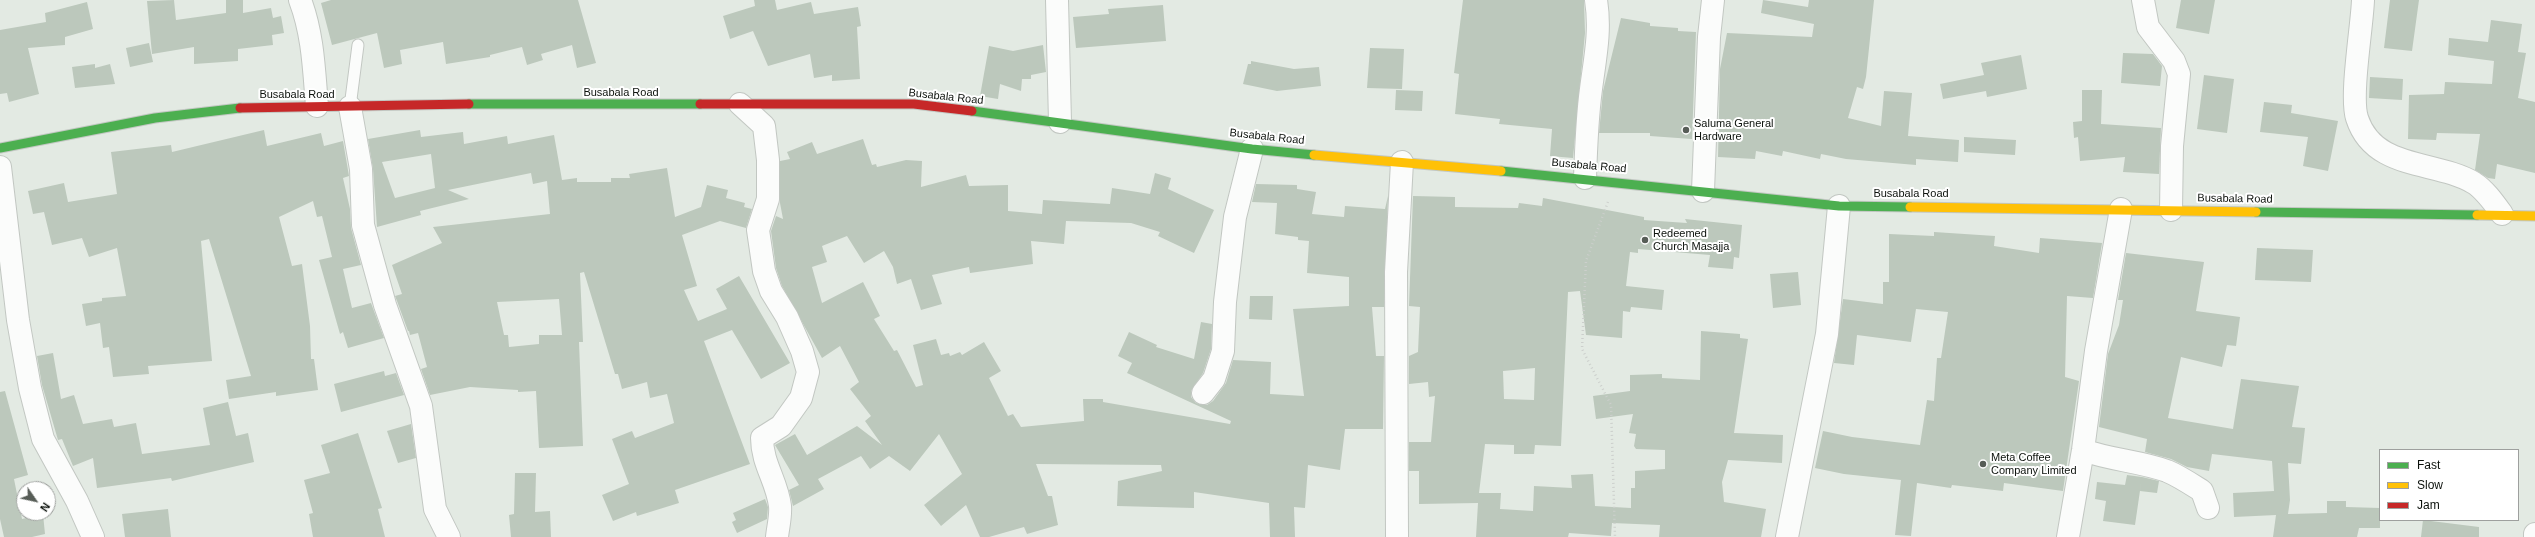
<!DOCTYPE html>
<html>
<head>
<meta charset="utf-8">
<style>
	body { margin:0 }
	#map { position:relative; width:2535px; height:537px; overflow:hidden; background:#e3eae3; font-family:Arial,sans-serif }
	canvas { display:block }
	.legend { position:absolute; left:2379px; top:449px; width:140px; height:72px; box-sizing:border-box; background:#fff; border:1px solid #9ea09e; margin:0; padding:5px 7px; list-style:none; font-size:12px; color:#0c110c }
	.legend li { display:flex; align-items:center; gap:8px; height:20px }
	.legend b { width:20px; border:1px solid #9ea09e }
	.north { position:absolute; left:16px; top:481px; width:40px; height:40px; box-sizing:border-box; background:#fff; border:1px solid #9ea09e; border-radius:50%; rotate:124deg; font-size:11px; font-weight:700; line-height:16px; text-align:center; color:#0c110c }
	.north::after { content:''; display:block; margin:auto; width:14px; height:18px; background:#575d57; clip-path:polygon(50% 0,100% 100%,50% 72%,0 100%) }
</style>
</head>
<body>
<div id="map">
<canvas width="2535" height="537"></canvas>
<ul class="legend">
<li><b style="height:5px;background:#4caf50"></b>Fast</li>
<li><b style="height:5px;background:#ffc107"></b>Slow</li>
<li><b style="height:5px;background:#c62828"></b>Jam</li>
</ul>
<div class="north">N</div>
</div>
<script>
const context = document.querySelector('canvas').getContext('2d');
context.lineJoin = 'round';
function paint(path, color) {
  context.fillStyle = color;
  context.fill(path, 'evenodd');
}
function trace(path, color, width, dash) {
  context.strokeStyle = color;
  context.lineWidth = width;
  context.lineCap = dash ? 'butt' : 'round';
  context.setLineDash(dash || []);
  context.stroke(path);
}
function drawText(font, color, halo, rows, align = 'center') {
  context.font = font + ' Arial,sans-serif';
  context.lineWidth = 4;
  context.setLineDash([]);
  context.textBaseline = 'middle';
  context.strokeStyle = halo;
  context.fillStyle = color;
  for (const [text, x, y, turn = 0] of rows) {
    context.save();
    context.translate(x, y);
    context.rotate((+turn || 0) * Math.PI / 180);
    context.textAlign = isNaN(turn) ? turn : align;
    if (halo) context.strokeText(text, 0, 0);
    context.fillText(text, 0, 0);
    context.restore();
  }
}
const building = new Path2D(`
	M174,0L176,20L226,13V0H243V13L271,8L273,18L281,16L284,33L272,35L273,45L238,49V61L194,64V47L152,54L147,1Z
	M331,0H578L596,63L577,68L572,45L541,54L543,60L527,65L522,47L490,55V57L446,64L443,42L400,50L402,64L384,68L377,33L332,45L321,3Z
	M754,0H775L777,10L811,2L814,14L858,7L861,26L857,27L860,79L832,81V75L814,78L810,54L768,66L753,31L730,39L723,16L755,6Z
	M1463,0H1584L1585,33L1573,158L1550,156L1552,129L1499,124L1500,119L1455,114L1459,74L1454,73Z
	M1763,0L1808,7L1809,0H1874L1866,77L1863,89L1857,87L1848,118L1881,126L1884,91L1912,93L1908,136L1959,140L1958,162L1916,159V165L1846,159L1821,154L1820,159L1783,151L1782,156L1756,151L1755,159L1718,157L1720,69L1727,33L1812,37L1814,24L1761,13Z
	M2181,0H2215L2209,34L2176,28Z
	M2390,0H2419L2412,51L2384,48Z
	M87,2L93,29L65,37V45L28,48L39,94L9,102L7,93L0,94V30L46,22L45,13Z
	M1163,5L1166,41L1076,48L1073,17L1109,14L1108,9Z
	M1621,18L1650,23V26L1678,28V31L1696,32L1692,139L1650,136V133H1599L1603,91Z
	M2491,20L2522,24L2518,52L2526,53L2518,98L2535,102V173L2497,164L2495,179L2488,178L2475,170L2480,134L2437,133L2436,140L2408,139L2409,95L2444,94L2445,82L2492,84L2494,61L2448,55L2449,38L2488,42Z
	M149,43L153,62L130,67L126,48Z
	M1043,45L1046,72L1031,75V79H1022L1021,91L1000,84L998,99L980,96L989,46L1013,51Z
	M1370,48L1404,49L1402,89L1367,88Z
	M2123,53L2153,54L2162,66L2160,86L2121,83Z
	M2021,55L2027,89L1987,97L1986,91L1943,99L1940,84L1984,75L1981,63Z
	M1251,61L1294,69L1319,67L1321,86L1277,91L1243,84L1248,64H1251Z
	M95,64V68L110,64L115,84L75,88L72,67Z
	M2204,75L2234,79L2227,133L2197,129Z
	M2370,77L2403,79L2402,100L2369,98Z
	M1396,90L1423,91L1422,111L1395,110Z
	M2082,90H2102L2101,124L2161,128L2159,174L2123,172L2125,157L2080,161L2078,137L2074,138L2073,122L2082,121Z
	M2264,102L2292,105L2291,113L2338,121L2328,171L2303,166L2308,137L2260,132Z
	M264,130L267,146L321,133L324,146L343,141L349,176L343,178L350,209L351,228L361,265L343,269L352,308L371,303L384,338L348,348L343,332L340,334L319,260L332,257L322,216L317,217L313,201L279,217L292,266L302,264L310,326L311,359H314L318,390L276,396V392L229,399L226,380L251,376L209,239L201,241L212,361L148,366L149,374L113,377L109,347L103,348L100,323L86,326L82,304L102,301V298L126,296L117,248L89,257L82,238L52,245L44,212L33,214L28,191L64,183L68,202L117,194L111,152L171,145L172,152Z
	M420,130L421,137L463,132L464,144L507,136L508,144L554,135L562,180L577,178V182H611V178H630L629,174L667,168L675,217L701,207L707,185L728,190L726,198L745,203L744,207L752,209L746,228L720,221L682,235L697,286L684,290L698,321L727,309L716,289L739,276L790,363L761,379L732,330L704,341L750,464L675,490L679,503L637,516L636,512L613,521L602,495L629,484L612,439L632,431L635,438L674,423L667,394L650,398L647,382L622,389L618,374H615L584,272L580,273L583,342H579L583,446L539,448L536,391L518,392V390L470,387L430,395L421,369L427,367L418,333L410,335L409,331H408L397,301L395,296L402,294L392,265L442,243L433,227L550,214L547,181L533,184L531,173L448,190L469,199L420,211L421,215L377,227L373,169L368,139ZM431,154L435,188L395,198L382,162ZM559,299L562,335H539V344L509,347L508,335H504L497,302Z
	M1964,137L2016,140L2015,155L1964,152Z
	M863,139L872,165L876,164L877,167L906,160L922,161L921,187L966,175L969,186L1008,185V211L1042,214L1043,200L1110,204L1112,188L1150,194L1155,173L1171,178L1168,189L1214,210L1194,253L1158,236L1160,232L1131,223L1066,221L1064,244L1031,241L1033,264L970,273L969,267L932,275L942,304L921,310L911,279L897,284L893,267L884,251L864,263L847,236L822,246L827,262L812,267L822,303L863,282L880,316L874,319L894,351L897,350L916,387L923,385L913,345L936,339L941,355L949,353L950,356L960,352L962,355L984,342L1001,371L989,378L1008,416L1013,414L1021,427L1084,421L1083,399H1103V402L1230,424L1231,421L1127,373L1132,363L1118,356L1129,332L1157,345L1156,347L1194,359L1201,322L1212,324L1211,349L1203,373L1191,391V397L1196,403L1207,405L1213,401L1226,383L1233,360L1271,362L1270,394L1304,396L1293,309L1349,306V277L1307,273L1309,241L1298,240V237L1275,234L1277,203L1252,202L1256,184L1297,185V189L1316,192L1312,214L1344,217L1345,206L1385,209L1388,196L1384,307H1372L1376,356H1384L1383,429H1345L1340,470L1308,465L1305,508L1294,507L1295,537H1270L1269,503L1194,492V508L1117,506L1118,481L1162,471L1161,465L1036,464L1048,496H1052L1058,525L1027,534L1024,527L989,537H980L966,505L941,526L924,505L962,474L939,434L910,471L889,456L870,469L861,456L818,479L824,489L793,506L789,490L799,485L775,445L795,434L807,455L857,426L882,445L865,421L871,416L850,389L859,382L840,346L822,358L782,286L776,268L771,231L776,216L783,219L780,203V161L790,159L787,152L812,142L817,154Z
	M1413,196L1455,197V207L1518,208L1519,203L1542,206L1543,198L1644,217V220L1687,223L1685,219L1742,225L1739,258L1734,257L1733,269L1708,267L1710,255L1638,249V253L1630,252L1626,286L1664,290L1662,310L1631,307L1630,312L1623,311L1622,338L1586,335L1580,291L1568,292L1561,446L1535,445L1534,454H1514V445L1485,444L1479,493H1501L1500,509L1533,511L1534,486L1572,488L1571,475L1593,474L1595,506L1631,508V488H1635V471L1665,469V450L1636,449L1634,446L1636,434L1629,433L1633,414L1596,419L1593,396L1630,391V375L1662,374V378L1700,380L1701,331L1740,334V338L1748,339L1734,433L1783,435L1782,463L1728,460L1722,482L1724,502L1766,509L1761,537H1659L1660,525L1612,523L1611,536L1569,533L1568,537H1476L1478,503L1419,504V471H1409V442H1431L1435,396L1429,397L1428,382L1409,384V356L1418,352L1420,307L1409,306ZM1535,368L1534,400L1504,399L1503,371Z
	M1934,232L1995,236L1994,246L2039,253L2040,238L2102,243L2093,298L2067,296L2065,377L2079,381L2063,491L2004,483L2003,491L1952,485L1951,488L1917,483L1911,536L1895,535L1901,480L1844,474L1815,468L1823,431L1852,437L1920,445L1927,400L1934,401L1937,358H1941L1948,312L1916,309L1911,342L1857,335L1854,365L1834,363L1843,299L1883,304V282H1889V234L1934,236Z
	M2257,248L2313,250L2311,282L2255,280Z
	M2126,253L2204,262L2196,311L2240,317L2236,346L2227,345L2222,367L2181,357L2168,418L2233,429L2241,379L2299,386L2292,427L2305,428L2301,464L2288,463L2290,500L2288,514L2327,513V501H2346V507L2380,508V528H2359L2357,537H2273L2276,515L2234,517L2233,493L2274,491L2272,461L2212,454L2209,471L2187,467L2171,459L2145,452L2147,439L2099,427L2108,354L2119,325L2123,300H2118Z
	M1798,272L1801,305L1773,308L1770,274Z
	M1250,296H1273L1272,320L1249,319Z
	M53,353L61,399L74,395L83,424L112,419L114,427L136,423L142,454L210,445L203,408L228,402L236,436L248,433L254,462L172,481L171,478L97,488L93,458L73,466L62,439L58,440L42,385L37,356Z
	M384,371L385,376L396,373L404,395L341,412L334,384Z
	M5,391L28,475L14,479L22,519L43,514L45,534L32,537H4L0,519V392Z
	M411,424L416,458L398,463L387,431Z
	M358,433L382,508L378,509L385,537H313L309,514L313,513L304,480L330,473L321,445Z
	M515,473H536L535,512L550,511L551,537H511L509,515L514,514Z
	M2127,475L2142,477L2135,525L2103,521L2106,501L2095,499L2097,482L2125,485Z
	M2142,477L2159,481L2157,493L2140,491Z
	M765,499L768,507L767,519L737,533L732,522L736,520L733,513Z
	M168,509L171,537H125L122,514Z
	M2423,520L2479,527V537H2421Z`);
const path = new Path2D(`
	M1608,202L1586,261L1582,349L1611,405L1615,537`);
const lane = new Path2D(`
	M350,107L358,45`);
const street = new Path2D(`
	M300,0C313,34 314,70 317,106
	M1057,0L1060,122
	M2143,0L2148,27L2174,61L2179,74L2172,146L2171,210
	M2363,0C2362,27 2350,96 2357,118C2374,171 2436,160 2474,183C2485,190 2494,203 2502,214
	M740,104L764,126L768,160V199L758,230L764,271L771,291L787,317L802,351L808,372L801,398L781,426L762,438C762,464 777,481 780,506C781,516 778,527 777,537
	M350,107L361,169L363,225L385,305L421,406L435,509L449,537
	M0,167L18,320L30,388L43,439L77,501L93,537
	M1585,178C1586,148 1587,118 1591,89C1595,58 1601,31 1596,0
	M1703,191L1709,37L1713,0
	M1203,393L1214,379L1223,351L1225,302L1235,217L1252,149
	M2083,450C2110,460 2139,461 2167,471C2179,476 2191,484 2202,491L2208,508
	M1397,537L1396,272L1402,162
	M1787,537L1827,334L1839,206
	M2068,537L2083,450L2096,351L2121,209
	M2535,537V534`);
const fast = new Path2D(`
	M469,104H700
	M972,111L1252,149L1314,155
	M0,148L155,118L240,108
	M1501,171L1839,206L1910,207
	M2256,212L2477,215`);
const slow = new Path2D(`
	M1314,155L1501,171
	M1910,207L2256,212
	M2477,215L2535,216`);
const jam = new Path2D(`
	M700,104H914L972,111
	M240,108L469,104`);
const markers = [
	[1686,130,4,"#575d57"],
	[1645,240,4,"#575d57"],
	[1983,464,4,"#575d57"]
];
const streetNames = [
	["Busabala Road",621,93],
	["Busabala Road",297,95],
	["Busabala Road",946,97,6],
	["Busabala Road",1267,137,6],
	["Busabala Road",1589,166,5],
	["Busabala Road",1911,194],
	["Busabala Road",2235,199,1]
];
const poiNames = [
	["Saluma General",1694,124],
	["Hardware",1694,137],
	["Redeemed",1653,234],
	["Church Masajja",1653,247],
	["Meta Coffee",1991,458],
	["Company Limited",1991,471]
];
paint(building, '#bcc8bc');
trace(lane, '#c2c7c2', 13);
trace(street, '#c2c7c2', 24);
trace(fast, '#c2c7c2', 11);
trace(slow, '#c2c7c2', 11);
trace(jam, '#c2c7c2', 11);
trace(path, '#cccfcc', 2.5, [1, 3]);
trace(lane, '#fbfcfb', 11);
trace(street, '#fbfcfb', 22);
trace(fast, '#4caf50', 9);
trace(slow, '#ffc107', 9);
trace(jam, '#c62828', 9);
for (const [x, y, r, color] of markers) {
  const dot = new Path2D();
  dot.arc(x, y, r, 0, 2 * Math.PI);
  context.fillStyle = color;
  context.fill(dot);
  trace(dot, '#fff', 1.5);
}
drawText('11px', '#0c110c', '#fff', streetNames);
drawText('11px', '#0c110c', '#fff', poiNames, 'left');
</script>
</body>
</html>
